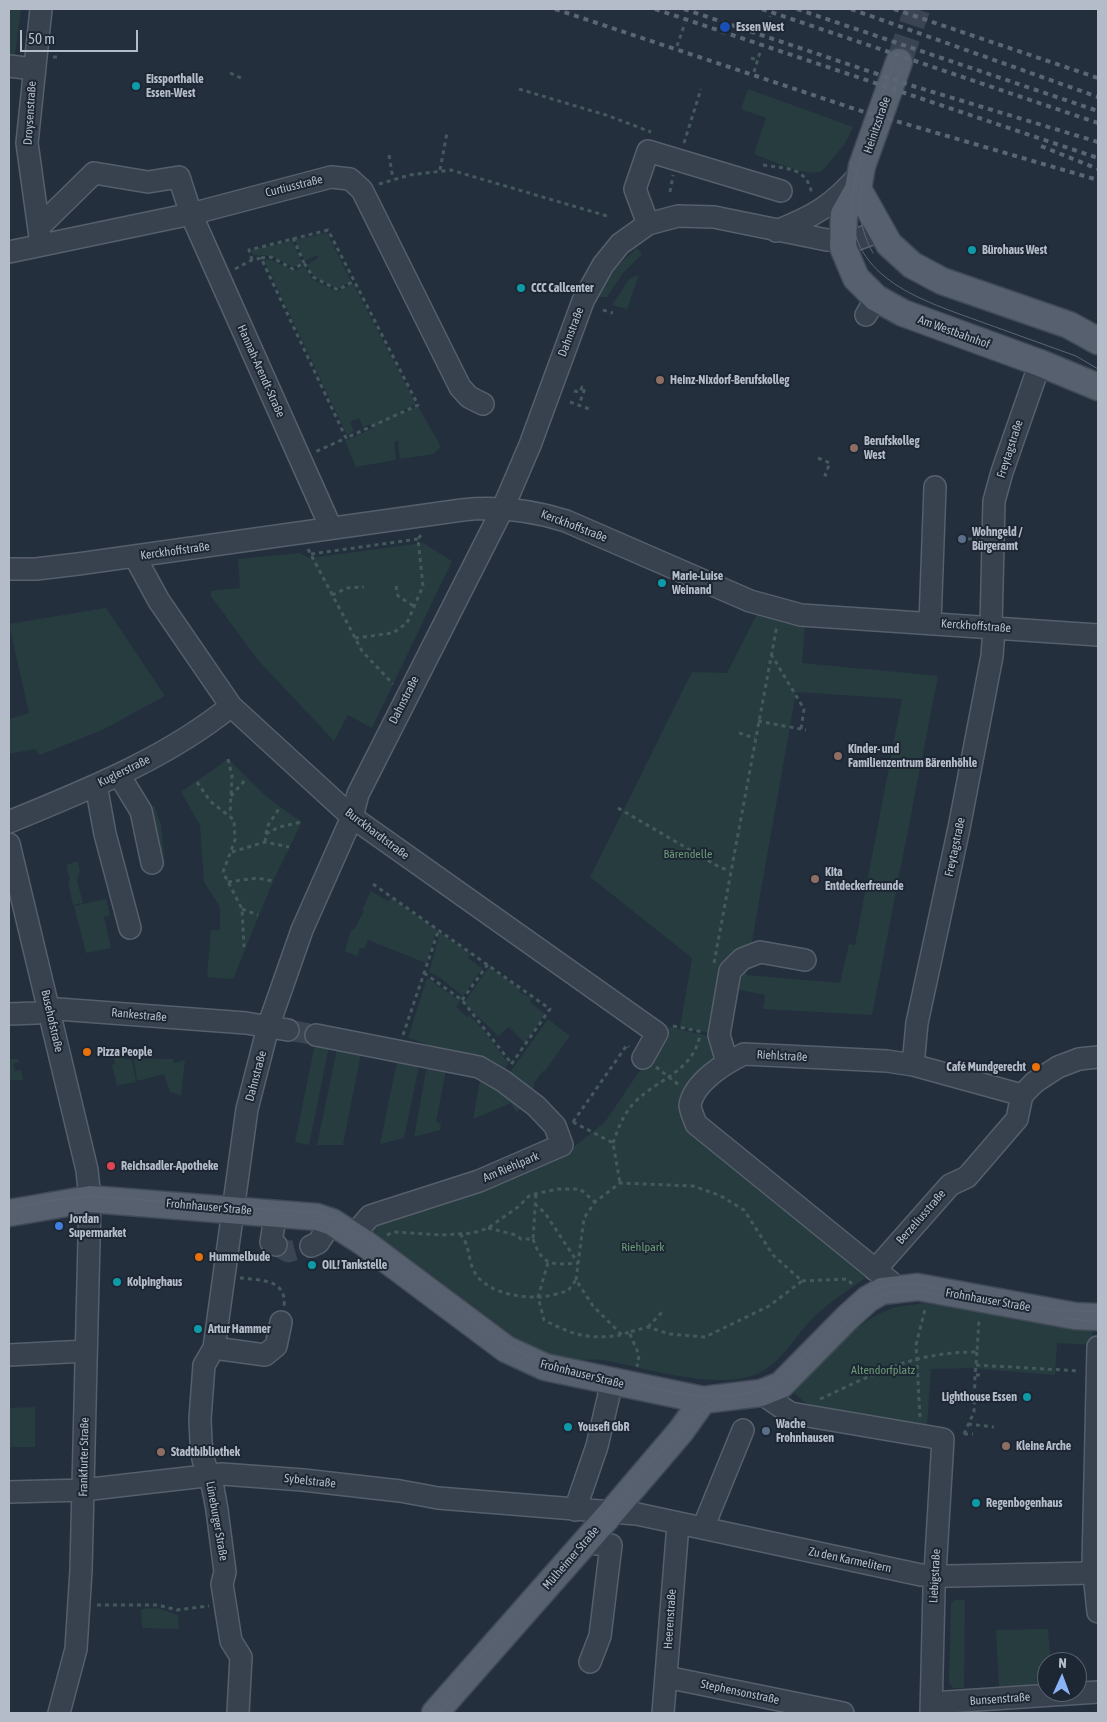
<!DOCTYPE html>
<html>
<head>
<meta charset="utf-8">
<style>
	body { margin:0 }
	#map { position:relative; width:1107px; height:1722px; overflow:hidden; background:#242f3e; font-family:"Asap Condensed",sans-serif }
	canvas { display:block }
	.frame { position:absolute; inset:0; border:10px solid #b4bcc9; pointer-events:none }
	.north { position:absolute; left:1037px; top:1652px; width:50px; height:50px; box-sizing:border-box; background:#1d2633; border:1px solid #59626f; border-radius:50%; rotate:2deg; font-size:14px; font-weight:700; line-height:20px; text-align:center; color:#b4bcc9 }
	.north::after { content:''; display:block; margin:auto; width:18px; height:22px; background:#8ab4f8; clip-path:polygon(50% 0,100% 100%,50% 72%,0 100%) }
	.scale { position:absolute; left:20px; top:30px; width:118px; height:22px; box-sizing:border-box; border:2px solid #b4bcc9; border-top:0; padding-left:6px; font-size:15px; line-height:18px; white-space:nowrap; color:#b4bcc9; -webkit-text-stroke:4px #1d2633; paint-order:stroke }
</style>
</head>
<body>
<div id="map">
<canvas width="1107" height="1722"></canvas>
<div class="frame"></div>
<div class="north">N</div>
<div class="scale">50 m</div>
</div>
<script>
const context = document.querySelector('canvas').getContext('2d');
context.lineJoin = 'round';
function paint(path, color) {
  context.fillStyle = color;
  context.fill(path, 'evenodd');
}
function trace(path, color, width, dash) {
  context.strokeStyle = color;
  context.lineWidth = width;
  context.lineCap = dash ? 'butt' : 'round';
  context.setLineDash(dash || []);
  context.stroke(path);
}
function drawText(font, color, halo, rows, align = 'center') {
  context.font = font + ' "Asap Condensed",sans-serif';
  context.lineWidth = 4;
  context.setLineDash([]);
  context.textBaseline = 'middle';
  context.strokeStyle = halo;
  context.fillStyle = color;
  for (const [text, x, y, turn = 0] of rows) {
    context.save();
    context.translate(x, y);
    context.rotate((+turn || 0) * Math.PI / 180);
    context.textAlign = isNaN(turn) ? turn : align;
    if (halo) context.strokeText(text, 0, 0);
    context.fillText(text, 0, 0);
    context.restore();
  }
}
const green = new Path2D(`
	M9,9H21L14,62H9Z
	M748,89L853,127L844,145L822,171C808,178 770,160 754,154L766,118L741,109Z
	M327,233L351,281L337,289L313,276L307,265L319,257L317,255L305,261L295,240Z
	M292,241L302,263L294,267L271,256L253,255L251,250Z
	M637,248L642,254L623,273L607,297H595L615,268Z
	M264,260H271L295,271L304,266L312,279L337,292L353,284L416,404L399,412L400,414L418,406L441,447L433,454L400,459L398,440L394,442L396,460L356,467L345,441L373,428L371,424L363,427L359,418L350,422L354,431L347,435Z
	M639,275L627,309L612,305L629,279Z
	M423,543L452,561L372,728L348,715L334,741L257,659L211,596V591L240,588L238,559L299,553L309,558Z
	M106,608L165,696L102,730L40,755L35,749L9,754V719L29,713L9,624Z
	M758,612L805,625L802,663L938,676L872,1015L763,1009L765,995L736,989L725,1036L680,1027L692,958L590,877L692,672L727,673ZM796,692L902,699L855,945L849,944L840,983L746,975Z
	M228,759L268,798L302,822L274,879L233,979L207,977L211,930H220V907L204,882L200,825L181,792Z
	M154,805L161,825L165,866H162L146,809Z
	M78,861L80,872L77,880L83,903L73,905L68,882L70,880L66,865Z
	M371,891L388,901L391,898L437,930L426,963L368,940L364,949L360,948L357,956L345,951L351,930H354L364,911L362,910Z
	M106,899L110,915L104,917L111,948L86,953L74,906Z
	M440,933L471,954L468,958L482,968L463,996L439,977L429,972Z
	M489,967L520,989L519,992L532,998L530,1002L545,1014L525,1043L509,1027L498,1036L464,1003Z
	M427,978L460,1001L456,1007L467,1017L469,1015L482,1028L508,1063L504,1073C472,1062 441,1048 408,1038Z
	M548,1019L570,1036L545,1071H543L534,1083L535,1085L530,1092L508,1075Z
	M669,1027L713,1037L715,1065L688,1128L768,1196L867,1277C848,1290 826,1304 810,1321C795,1337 782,1360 763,1371C724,1394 644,1367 602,1360C584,1358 562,1364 545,1365L362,1239L376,1220L570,1150L605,1122Z
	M315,1044L329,1047L309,1145L295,1142Z
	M337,1049L361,1053L343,1145H317Z
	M9,1053V1059H18L19,1062L13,1064L15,1071L21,1070L23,1080H9Z
	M114,1057L132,1060L136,1082L117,1085L112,1065L115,1064Z
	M398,1057L420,1061L404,1138L380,1144Z
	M134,1059H173L174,1063L185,1060L181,1095L170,1092L164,1074L137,1081Z
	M427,1066L446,1070L436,1122L441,1124L440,1130L414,1137Z
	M481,1074L533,1104L516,1112L511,1103L473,1119Z
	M924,1303L1092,1327L1093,1345L1057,1343L1055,1375L971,1368L931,1369L927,1426L809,1406L794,1393C823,1363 853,1321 893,1308C903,1305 914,1305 924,1303Z
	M35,1407V1447H9V1408Z
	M955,1600H965L964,1688H953L949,1683L951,1604Z
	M158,1608L178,1615L179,1629L142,1628L141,1609Z
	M1048,1629L1051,1662H1047V1684L999,1687L996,1630Z`);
const minorTunnel = new Path2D(`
	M288,1030L316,1035
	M276,1245L288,1252L311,1246`);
const majorTunnel = new Path2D(`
	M899,62L917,9`);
const path = new Path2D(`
	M765,32L770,16
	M677,46L685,23
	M53,57H61
	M751,58L758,60
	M754,72L761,49
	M230,73L241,78
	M519,89L609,116L651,132
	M684,143L701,89
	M389,155L393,179
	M763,165C786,169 807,166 812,195
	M440,170L447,133
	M379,184L410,175L451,170L607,216
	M670,192L673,175
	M293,238L304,263
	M261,258L271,257L293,269L304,263L313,277L338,290L354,281
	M252,260L249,250L328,230L418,405L346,438
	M235,269L252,260L261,258L346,438L315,452
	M603,310L613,313
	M574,391L580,392L582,387L585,388L579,405
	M570,402L592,410
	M818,458L830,463L825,475L827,476
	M968,539H977
	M308,549L362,651L393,684
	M311,554L418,539
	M396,586L398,596L415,607
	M332,595L347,588L364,587
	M355,638L393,633L407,623L423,586L418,539L422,534
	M771,654L804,709L801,729
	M758,721L806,730
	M739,733L755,738
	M228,759L232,776L230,815
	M197,782L210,801L234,820L235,840L223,872L242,909L244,947
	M231,796L247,778
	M618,808L721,868L730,870
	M266,834L279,827L301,822
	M265,842L267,827L280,807
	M232,852L265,842L289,847
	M228,882L257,878L273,881
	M373,884L550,1009L510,1066
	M242,909L258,915
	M714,963L777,625
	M424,973L462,1000L511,1063
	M462,1000L488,964
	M673,1026L703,1032
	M403,1035L439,929
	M656,1067L679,1085
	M573,1122L627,1045L629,1047
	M573,1122L613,1143L620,1183
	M613,1143C619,1126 624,1112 637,1100C660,1078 693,1071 700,1035
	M488,1228L516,1235L521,1239H533L536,1193
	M460,1234C469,1243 468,1257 473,1269C482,1291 517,1298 538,1297C548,1297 559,1293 568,1291L576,1280L593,1306L622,1335L629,1332
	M387,1235L394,1232L441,1235L473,1233L488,1228L518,1207L530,1195L558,1189H580L595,1202
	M533,1239C542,1266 552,1265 578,1263L545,1213L536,1205
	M548,1263L538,1297L544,1320C573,1335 589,1340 621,1335
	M240,1278C260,1280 287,1279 284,1306
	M576,1280L584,1218L595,1202L620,1183L693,1186L719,1195L744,1210L773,1255L802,1281L769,1306L705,1337L669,1334L648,1327L629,1332L639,1355L637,1367
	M802,1281L847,1279L854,1286
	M648,1327L664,1310
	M977,1352L975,1375H980
	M976,1365L1080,1371
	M820,1399C877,1373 912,1352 977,1352L979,1319
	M920,1417L916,1345L925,1309
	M968,1424L994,1427
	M964,1434L974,1412L975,1375
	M964,1434H973
	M97,1605H158L177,1610L209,1606`);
const minor = new Path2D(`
	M9,66L34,69
	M648,224L635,189L648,151L781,191
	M39,227L94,173L148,182L179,177L191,214L331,528
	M776,231C813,217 833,205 859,175
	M40,237L27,143L41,9
	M9,252L191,214L331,177L350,179L362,190L460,387L469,397L483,404
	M866,315L876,298
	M135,557L159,601L231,706L352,817L657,1033L643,1058
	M9,569H36L78,564L462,510C499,506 531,510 566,521L750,601L801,615L1098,635
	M930,623L935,487
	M991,627L994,501L1002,472L1040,363
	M119,775L141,811L152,863
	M96,785L105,834L130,928
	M9,822C86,790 166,759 231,706
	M9,844L87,1170L90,1199L81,1570L76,1649L59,1713
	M9,1014L37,1013L58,1009L246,1023L288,1030
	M316,1035L479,1067L503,1081L536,1106L555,1126L562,1145L479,1181L370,1216L353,1236
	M727,1062L719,1035L730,971L742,959L760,952L805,960
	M913,1065L917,1023L959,828L992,656L994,628
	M276,1245L271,1242L276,1212
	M311,1246L318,1243L332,1222
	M875,1270L950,1185L967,1177L1017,1119L1022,1095L1035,1082L1058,1067L1079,1059L1098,1057
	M898,1288L696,1124C694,1118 690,1110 690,1105C694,1082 725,1063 744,1054L887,1061L913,1065L1022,1095
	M1098,1347L1093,1564L1098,1612
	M214,1348L265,1355L276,1346L281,1322
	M9,1355L86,1351
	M761,1393L790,1413L943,1439L934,1590L931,1713
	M9,1492L83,1490L222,1474L303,1480L400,1491L438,1498L637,1514L921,1575L950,1576L1093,1573
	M575,1510L597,1446L612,1382
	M703,1528L743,1430
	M585,1543L611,1545L600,1636L590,1662
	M666,1677L843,1713
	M932,1703L1098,1692
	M238,1713L241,1657L231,1641L222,1584L225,1572L217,1510L213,1488L203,1459L201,1442L200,1419L204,1365L214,1348L247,1109L268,1027L302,930L352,817L358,794L503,508L530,445L583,301L603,265L620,244L648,224L678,216L714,217L827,240L858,239L880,231
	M663,1713L678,1524`);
const major = new Path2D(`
	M899,62L862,166L858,189L844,214L843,247L856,278L876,298L903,313L1040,363L1098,387
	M858,189L889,244L912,265L942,281L1069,325L1098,341
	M9,1213L90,1199L317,1217L332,1222L363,1242L506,1349L545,1367L703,1400L761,1393L781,1385L848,1317L868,1299L882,1291L918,1287L1075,1316L1098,1317
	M435,1713L611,1513L681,1431L703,1400`);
const tram = new Path2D(`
	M895,60C881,102 857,155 852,198C845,276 918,299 976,320C1009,332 1043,344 1076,356L1098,369
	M876,137L903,64
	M863,180C857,205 860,231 873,253
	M9,1209L47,1201L92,1196L320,1213L333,1218L374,1245L508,1346C541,1365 579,1371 616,1379C646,1386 678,1396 709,1396C730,1397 761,1393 779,1382C788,1376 796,1365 803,1357C823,1336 854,1295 882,1287C894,1283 907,1284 919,1284L1052,1310L1098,1312
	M309,1219L329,1225L356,1241
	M378,1257L416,1286
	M1064,1318L1098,1322
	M792,1381C813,1360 858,1301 885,1294C907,1288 931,1293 954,1297
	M713,1409L735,1401
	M430,1713L684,1424L697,1412L722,1398
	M440,1713L455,1696`);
const rail = new Path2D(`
	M555,9L858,110L1098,180
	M655,9L1098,158
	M684,9L913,86L1098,142
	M762,9L1098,123
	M797,9L1098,111
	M851,9L1098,97
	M894,9L1098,78
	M1041,146L1098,169`);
const markers = [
	[725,27,6,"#1a4fb4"],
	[136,86,5,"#0f9aa8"],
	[972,250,5,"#0f9aa8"],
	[521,288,5,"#0f9aa8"],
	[660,380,5,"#8d6e63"],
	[854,448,5,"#8d6e63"],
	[962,539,5,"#5c6f8a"],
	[662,583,5,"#0f9aa8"],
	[838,756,5,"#8d6e63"],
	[815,879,5,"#8d6e63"],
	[87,1052,5,"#e8710a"],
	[1036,1067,5,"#e8710a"],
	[111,1166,5,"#e0444e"],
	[59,1226,5,"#3f7fe0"],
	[199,1257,5,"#e8710a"],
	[312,1265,5,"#0f9aa8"],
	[117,1282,5,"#0f9aa8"],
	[198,1329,5,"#0f9aa8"],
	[1027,1397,5,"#0f9aa8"],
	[568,1427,5,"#0f9aa8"],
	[766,1431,5,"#5c6f8a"],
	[1006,1446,5,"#8d6e63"],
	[161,1452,5,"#8d6e63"],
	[976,1503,5,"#0f9aa8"]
];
const poiNames = [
	["Essen West",736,27],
	["Eissporthalle",146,79],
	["Essen-West",146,93],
	["Bürohaus West",982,250],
	["CCC Callcenter",531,288],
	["Heinz-Nixdorf-Berufskolleg",670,380],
	["Berufskolleg",864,441],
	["West",864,455],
	["Wohngeld /",972,532],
	["Bürgeramt",972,546],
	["Marie-Luise",672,576],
	["Weinand",672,590],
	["Kinder- und",848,749],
	["Familienzentrum Bärenhöhle",848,763],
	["Kita",825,872],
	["Entdeckerfreunde",825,886],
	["Pizza People",97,1052],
	["Café Mundgerecht",1026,1067,"right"],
	["Reichsadler-Apotheke",121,1166],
	["Jordan",69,1219],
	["Supermarket",69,1233],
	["Hummelbude",209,1257],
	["OIL! Tankstelle",322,1265],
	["Kolpinghaus",127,1282],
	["Artur Hammer",208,1329],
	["Lighthouse Essen",1017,1397,"right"],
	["Wache",776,1424],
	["Frohnhausen",776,1438],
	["Yousefi GbR",578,1427],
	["Kleine Arche",1016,1446],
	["Stadtbibliothek",171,1452],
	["Regenbogenhaus",986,1503]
];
const streetNames = [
	["Droysenstraße",30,113,-86],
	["Heinitzstraße",877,125,-71],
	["Curtiusstraße",294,186,-14],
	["Dahnstraße",571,332,-69],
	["Am Westbahnhof",954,332,20],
	["Hannah-Arendt-Straße",261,371,66],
	["Freytagstraße",1010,449,-72],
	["Kerckhoffstraße",574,526,21],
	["Kerckhoffstraße",175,551,-8],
	["Kerckhoffstraße",976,626,4],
	["Dahnstraße",404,700,-63],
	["Kuglerstraße",124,771,-26],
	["Burckhardtstraße",377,834,37],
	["Freytagstraße",955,847,-78],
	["Rankestraße",139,1015,5],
	["Busehofstraße",52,1021,77],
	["Riehlstraße",782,1056,3],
	["Dahnstraße",256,1076,-75],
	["Am Riehlpark",511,1167,-23],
	["Frohnhauser Straße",209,1207,5],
	["Berzeliusstraße",921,1217,-49],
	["Frohnhauser Straße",988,1300,10],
	["Frohnhauser Straße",582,1374,14],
	["Frankfurter Straße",84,1457,-89],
	["Sybelstraße",310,1481,6],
	["Lüneburger Straße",217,1521,80],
	["Mülheimer Straße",571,1558,-49],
	["Zu den Karmelitern",850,1560,12],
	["Liebigstraße",935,1576,-87],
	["Heerenstraße",670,1619,-86],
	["Stephensonstraße",740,1692,12],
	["Bunsenstraße",1000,1699,-4]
];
const parkNames = [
	["Bärendelle",688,854],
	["Riehlpark",643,1247],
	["Altendorfplatz",883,1370]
];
paint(green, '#263c3f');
trace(minorTunnel, '#3a4453', 21, [21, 11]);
trace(majorTunnel, '#3a4453', 26, [26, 13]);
trace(minor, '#565f6c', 24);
trace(major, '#414a57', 29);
trace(path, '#44595c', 3, [4, 4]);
trace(minor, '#38414e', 21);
trace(major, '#56606e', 26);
trace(tram, '#5a6575', 1);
trace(rail, '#5a6575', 4, [5, 5]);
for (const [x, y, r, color] of markers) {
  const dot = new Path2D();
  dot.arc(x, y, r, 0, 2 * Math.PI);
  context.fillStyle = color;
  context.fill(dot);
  trace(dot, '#1d2633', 2);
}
drawText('bold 12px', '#b4bcc9', '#1d2633', poiNames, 'left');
drawText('12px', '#b4bcc9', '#1d2633', streetNames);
drawText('12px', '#6b9a76', '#1d2633', parkNames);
</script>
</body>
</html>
